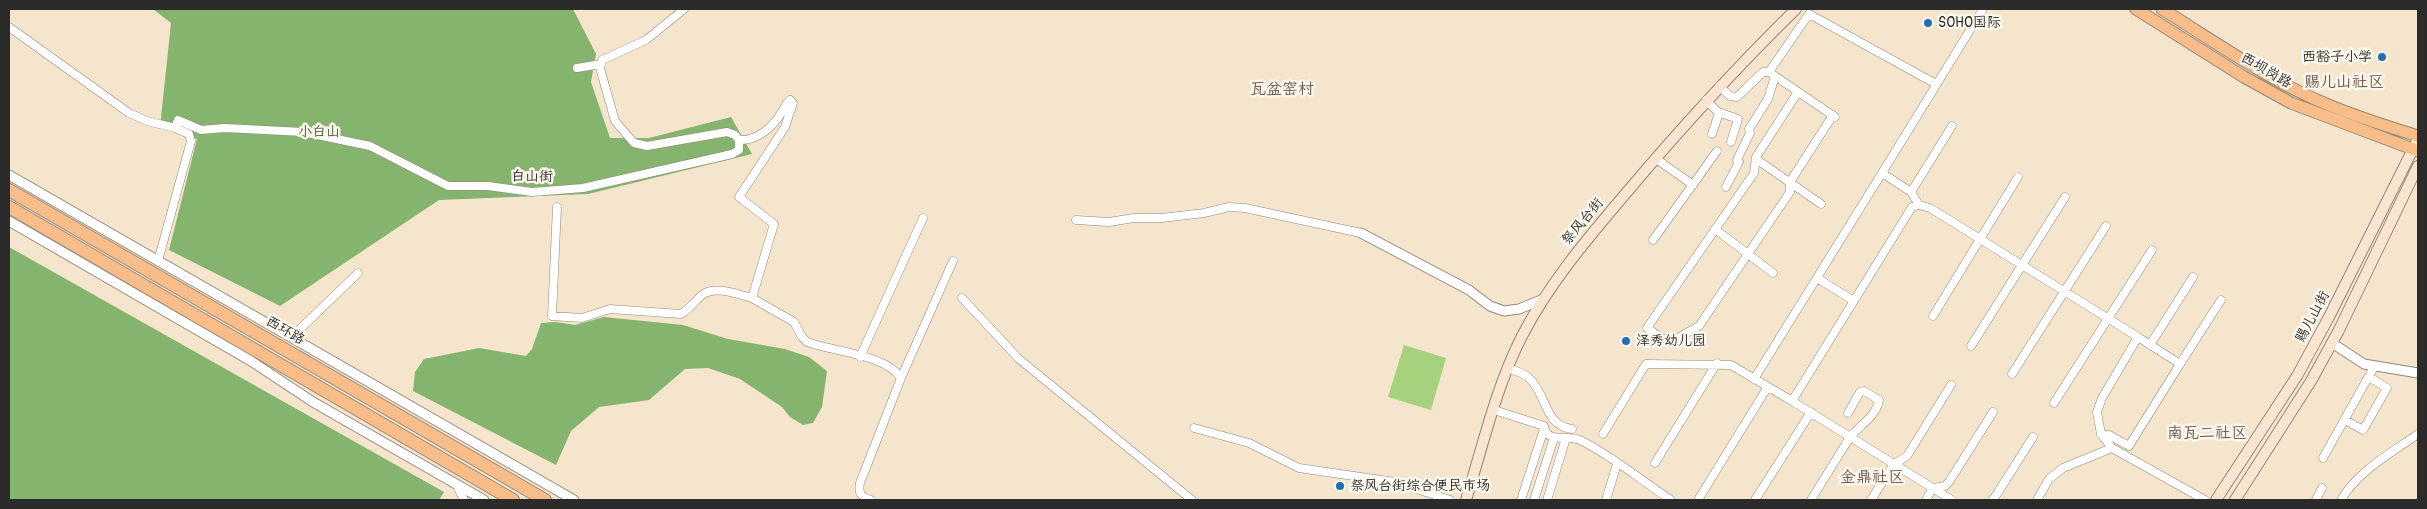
<!DOCTYPE html>
<html>
<head>
<meta charset="utf-8">
<style>
	body { margin:0 }
	#map { position:relative; width:2427px; height:509px; overflow:hidden; background:#f6e5cd; font-family:Pangolin,sans-serif }
	canvas { display:block }
	.frame { position:absolute; inset:0; border:10px solid #2b2b2b; pointer-events:none }
</style>
</head>
<body>
<div id="map">
<canvas width="2427" height="509"></canvas>
<div class="frame"></div>
</div>
<script>
const context = document.querySelector('canvas').getContext('2d');
context.lineJoin = 'round';
function paint(path, color) {
  context.fillStyle = color;
  context.fill(path, 'evenodd');
}
function trace(path, color, width, dash) {
  context.strokeStyle = color;
  context.lineWidth = width;
  context.lineCap = dash ? 'butt' : 'round';
  context.setLineDash(dash || []);
  context.stroke(path);
}
function drawText(font, color, halo, rows, align = 'center') {
  context.font = font + ' Pangolin,"LXGW WenKai TC",sans-serif';
  context.lineWidth = 5;
  context.setLineDash([]);
  context.textBaseline = 'middle';
  context.strokeStyle = halo;
  context.fillStyle = color;
  for (const [text, x, y, turn = 0] of rows) {
    context.save();
    context.translate(x, y);
    context.rotate((+turn || 0) * Math.PI / 180);
    context.textAlign = isNaN(turn) ? turn : align;
    if (halo) context.strokeText(text, 0, 0);
    context.fillText(text, 0, 0);
    context.restore();
  }
}
const green = new Path2D(`
	M1404,345L1446,358L1431,410L1388,397Z`);
const forest = new Path2D(`
	M153,9H573L596,54L591,82L610,138H649L731,117L752,154L588,194L439,200L280,306L169,250L197,139L160,127L171,23Z
	M9,247L444,492L439,500H9Z
	M604,317L683,325L728,339L785,349L809,357L827,371L822,407L813,423L803,425L790,417L782,407L740,379L708,368L685,369L649,400L599,407L571,431L556,465L413,391L415,372L424,359L479,348L526,356L532,349L541,323L556,322L575,325Z`);
const minor = new Path2D(`
	M9,27L129,113L147,121L175,128
	M577,68L601,64
	M1769,72L1809,14L1936,84
	M1719,86L1730,96L1737,97L1763,72H1769L1835,117
	M1798,92L1756,157L1754,173L1647,328L1669,343L1699,326L1790,192V182L1833,115
	M1706,100L1718,112L1738,119L1731,142
	M1712,134L1719,113
	M739,140C758,141 774,126 783,110C786,105 786,103 790,100L793,103L785,127L739,197L774,224L752,298L794,322L802,337L807,342C834,352 885,354 901,378
	M1655,158L1693,185
	M1756,159L1821,204
	M1882,173L1983,9
	M1726,187L1739,162L1737,160L1750,133L1749,129L1768,99L1775,76
	M1911,192L1952,126
	M557,207L552,316L582,318L610,309L681,314C692,308 697,297 705,293C718,286 739,295 752,298
	M1076,220L1109,222L1134,218H1162L1204,213L1229,207L1245,208L1361,233
	M1715,229L1773,273
	M1653,240L1717,151
	M158,261L191,141L189,134L175,128L178,120L201,130L225,128L303,132L370,146L448,186H488L532,192L583,188L732,154L739,150V140L735,135L727,132L647,146L634,143L615,121L600,68L602,60L646,40L684,9
	M1817,278L1854,301
	M962,298L1019,359L1192,500
	M1933,316L2018,177
	M285,334L298,331L358,273
	M2138,337L2180,364L2221,300
	M2150,345L2193,277
	M1971,346L2065,197
	M860,357L923,218
	M1508,368C1515,371 1524,373 1529,378C1547,394 1544,426 1572,429
	M2012,374L2106,226
	M1754,379L1882,173L1911,192L1919,205
	M2054,403L2152,250
	M1494,410L1544,426C1547,445 1568,434 1580,440C1611,455 1642,481 1671,500
	M2345,420L2363,430L2387,388L2369,377
	M1194,428L1249,443L1299,468L1395,482L1450,500
	M1603,434L1646,364L1731,365L1792,401
	M2101,434L2109,435L2129,446L2180,364
	M2323,458L2374,367
	M1655,463L1717,363
	M456,484L464,500
	M871,500C861,497 858,493 860,483L901,378L953,261
	M1521,500L1544,429
	M1534,500L1554,438
	M1547,500L1566,438
	M1606,500L1617,464
	M1698,500L1767,388
	M1755,500L1811,412
	M1811,500L1850,437C1860,425 1876,417 1879,400L1864,391L1860,392L1848,413
	M1871,500L1894,464L1907,456L1951,385
	M1926,500L1933,488L1945,486L1949,482L1993,412
	M1952,500L1792,401L1912,207L1919,205L1930,208L2138,337L2102,398L2097,412L2101,434L2112,448L2205,500
	M1993,500L2033,437
	M2037,500L2049,479L2063,468L2112,448
	M2316,500L2322,488
	M2341,500C2358,471 2391,453 2418,434`);
const tertiary = new Path2D(`
	M9,175L574,500
	M9,221L251,361L313,402L484,500
	M1361,233L1469,290L1490,306L1504,311L1519,309L1541,300
	M2332,343L2364,364L2418,373`);
const secondary = new Path2D(`
	M1466,500C1483,445 1496,387 1522,336C1550,282 1588,238 1627,192C1681,128 1737,67 1796,9
	M2216,500L2297,376L2329,317L2418,139
	M2235,500L2311,381L2339,330L2418,166`);
const primary = new Path2D(`
	M2136,9L2244,77L2291,103L2418,151
	M2162,9C2217,43 2271,82 2331,106C2360,118 2389,127 2418,136`);
const trunk = new Path2D(`
	M9,190L545,500
	M9,207L513,500`);
const markers = [
	[1928,23,5,"#1f6fb2"],
	[2382,57,5,"#1f6fb2"],
	[1626,341,5,"#1f6fb2"],
	[1340,486,5,"#1f6fb2"]
];
const poiNames = [
	["SOHO国际",1938,23],
	["西豁子小学",2372,57,"right"],
	["泽秀幼儿园",1636,341],
	["祭风台街综合便民市场",1350,486]
];
const streetNames = [
	["西坝岗路",2266,71,30],
	["白山街",532,177,1],
	["祭风台街",1583,222,-50],
	["赐儿山街",2313,317,-62],
	["西环路",285,331,30]
];
const parkNames = [
	["小白山",319,132]
];
const quarterNames = [
	["赐儿山社区",2344,83],
	["瓦盆窑村",1282,90],
	["南瓦二社区",2207,434],
	["金鼎社区",1872,478]
];
paint(green, '#a6d27e');
paint(forest, '#84b46d');
trace(minor, '#90887c', 9);
trace(tertiary, '#90887c', 11);
trace(secondary, '#90887c', 12);
trace(primary, '#90887c', 13);
trace(trunk, '#90887c', 14);
trace(minor, '#fff', 8);
trace(tertiary, '#fff', 9);
trace(secondary, '#fce5d0', 10);
trace(primary, '#f8bd89', 11);
trace(trunk, '#f8bd89', 12);
for (const [x, y, r, color] of markers) {
  const dot = new Path2D();
  dot.arc(x, y, r, 0, 2 * Math.PI);
  context.fillStyle = color;
  context.fill(dot);
  trace(dot, '#fbf7ec', 2);
}
drawText('14px', '#2b2b2b', '#fbf7ec', poiNames, 'left');
drawText('14px', '#2b2b2b', '#fbf7ec', streetNames);
drawText('14px', '#505d44', '#fbf7ec', parkNames);
drawText('16px', '#6d554e', '#fbf7ec', quarterNames);
</script>
</body>
</html>
